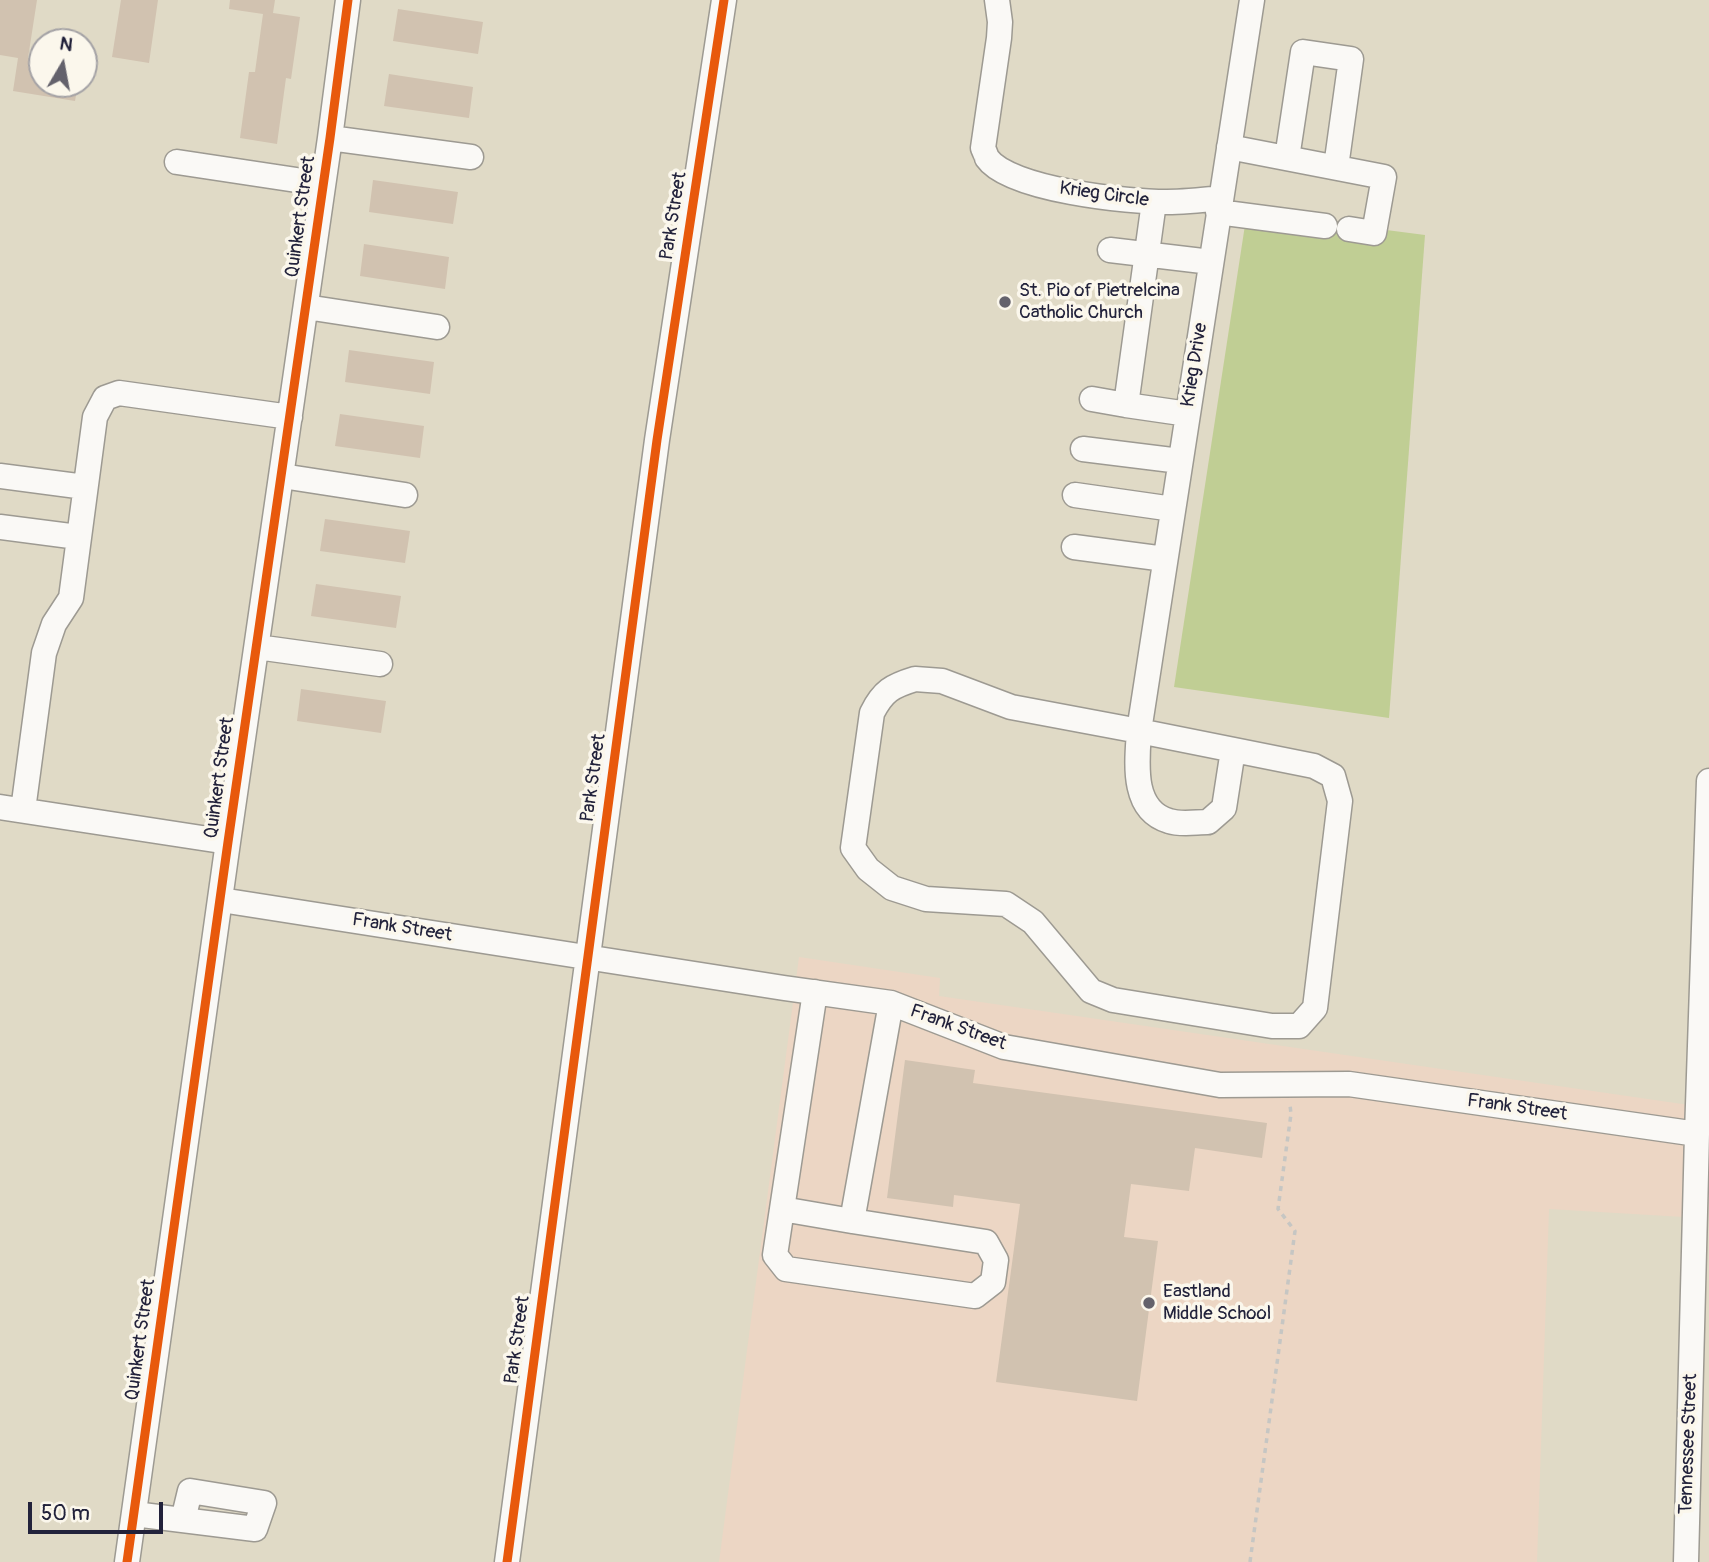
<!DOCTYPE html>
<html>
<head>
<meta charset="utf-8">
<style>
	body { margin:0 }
	#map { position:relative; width:1709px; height:1562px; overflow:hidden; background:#e0dac6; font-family:Pangolin,sans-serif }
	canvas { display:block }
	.north { position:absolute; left:28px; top:28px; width:70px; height:70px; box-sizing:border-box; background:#fbf7ec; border:2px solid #a4a2a5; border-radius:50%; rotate:10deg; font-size:19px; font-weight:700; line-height:28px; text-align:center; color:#22223b }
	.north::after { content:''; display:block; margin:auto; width:24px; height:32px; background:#64626c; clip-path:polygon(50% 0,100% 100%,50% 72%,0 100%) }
	.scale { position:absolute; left:28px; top:1502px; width:135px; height:32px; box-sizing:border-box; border:4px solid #22223b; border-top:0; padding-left:9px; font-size:21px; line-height:24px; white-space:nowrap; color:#22223b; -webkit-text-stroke:5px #fbf7ec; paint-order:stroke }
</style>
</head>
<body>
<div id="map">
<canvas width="1709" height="1562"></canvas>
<div class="north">N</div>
<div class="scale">50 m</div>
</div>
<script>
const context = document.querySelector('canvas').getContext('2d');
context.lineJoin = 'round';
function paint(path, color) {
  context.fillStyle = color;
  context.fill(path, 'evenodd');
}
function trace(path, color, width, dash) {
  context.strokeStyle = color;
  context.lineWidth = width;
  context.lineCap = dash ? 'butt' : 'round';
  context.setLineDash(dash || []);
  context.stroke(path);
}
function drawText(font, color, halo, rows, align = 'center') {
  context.font = font + ' Pangolin,sans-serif';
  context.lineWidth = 7;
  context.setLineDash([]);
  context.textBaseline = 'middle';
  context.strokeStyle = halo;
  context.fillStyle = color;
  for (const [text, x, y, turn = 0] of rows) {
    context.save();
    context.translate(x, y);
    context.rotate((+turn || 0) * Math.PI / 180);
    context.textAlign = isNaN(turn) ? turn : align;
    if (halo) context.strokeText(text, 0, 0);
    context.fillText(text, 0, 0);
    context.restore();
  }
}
const built = new Path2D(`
	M799,957L940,978L939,996L1689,1105L1684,1217L1549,1209L1537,1562H719Z`);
const green = new Path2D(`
	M1247,212L1425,235L1389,718L1174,687Z`);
const building = new Path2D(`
	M0,0H37L28,58L42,60V84H78L75,101L13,91L18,58L0,55Z
	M121,0H158L149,63L112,57Z
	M230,0H275L273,13L300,17L291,79L286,78L277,144L240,138L249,72H255L263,14L229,9Z
	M398,9L483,22L478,54L393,41Z
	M389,74L473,87L469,118L384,106Z
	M373,180L458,192L453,224L369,212Z
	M364,244L449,257L445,289L360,276Z
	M349,350L434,362L430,394L345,382Z
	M340,414L424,426L420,458L335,446Z
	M325,519L410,531L405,563L320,551Z
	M316,584L401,596L396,628L311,616Z
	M301,689L386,701L381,733L297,721Z
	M905,1060L975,1070L973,1083L1267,1123L1262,1158L1195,1148L1189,1191L1131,1184L1124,1237L1158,1241L1137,1401L996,1382L1020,1204L954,1195L953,1207L887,1198Z`);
const path = new Path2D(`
	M1250,1562L1295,1231L1278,1209L1291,1114L1290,1105`);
const minor = new Path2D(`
	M997,0L1000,22L999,38L983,148C983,148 987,157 987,158C1009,190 1129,202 1167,202C1185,202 1203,200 1221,198
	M330,138L471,157
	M1229,147L1384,177L1374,233L1349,229
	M1287,158L1303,52L1351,59L1336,167
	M177,162L323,184
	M1154,202L1126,405L1188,414
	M1218,212L1325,226
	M1110,250L1211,262
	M306,307L437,327
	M1092,399L1126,405
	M1083,449L1180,461
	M0,476L85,487
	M282,476L405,495
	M1075,495L1173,509
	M0,527L78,537
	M1074,547L1165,559
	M257,647L380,664
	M915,679L942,681L1011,707L1139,731L1314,766L1333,776L1340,801L1315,1008L1299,1026H1272L1113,1000L1091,991L1033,922L1006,904L926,899L892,888L868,869L853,848L872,713C883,691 892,686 915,679Z
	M1233,750L1224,808L1208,822C1196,822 1181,825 1169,821C1131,810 1137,762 1139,731L1252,0
	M0,807L228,842
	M23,810L44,653L54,624L71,598L95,417L105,398L119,393L290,417
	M221,900L784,988L891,1003L1004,1047L1220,1085L1349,1084L1697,1134
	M815,992L775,1255L786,1269L975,1296L993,1282L996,1260L986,1242L852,1221L891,1003
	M782,1209L852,1221
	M134,1514L255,1529L264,1503L190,1491L183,1520
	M127,1562L228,842L330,138L348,0
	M507,1562L657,440L724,0
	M1686,1562L1697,1134L1709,781`);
const cycleway = new Path2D(`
	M127,1562L228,842L330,138L348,0
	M507,1562L657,440L724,0`);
const markers = [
	[1005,302,7,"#64626c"],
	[1149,1303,7,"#64626c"]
];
const streetNames = [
	["Krieg Circle",1104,195,8],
	["Park Street",674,216,-81],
	["Quinkert Street",301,217,-82],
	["Krieg Drive",1195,365,-81],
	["Quinkert Street",220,778,-82],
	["Park Street",594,778,-82],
	["Frank Street",402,928,9],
	["Frank Street",958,1028,20],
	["Frank Street",1517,1108,8],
	["Quinkert Street",141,1340,-82],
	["Park Street",518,1340,-82],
	["Tennessee Street",1689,1444,-88]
];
const poiNames = [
	["St. Pio of Pietrelcina",1019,291],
	["Catholic Church",1019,313],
	["Eastland",1163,1292],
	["Middle School",1163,1314]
];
paint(built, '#ecd6c4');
paint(green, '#c0ce94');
paint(building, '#d1c2b0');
trace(minor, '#9d9a92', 27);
trace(path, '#c6c6c3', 3.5, [5, 5]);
trace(minor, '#faf9f6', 24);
trace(cycleway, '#e8590c', 9);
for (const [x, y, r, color] of markers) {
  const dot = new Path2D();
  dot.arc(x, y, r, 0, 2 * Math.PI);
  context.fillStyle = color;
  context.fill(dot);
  trace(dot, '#fbf7ec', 2.5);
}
drawText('19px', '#22223b', '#fbf7ec', streetNames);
drawText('19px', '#22223b', '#fbf7ec', poiNames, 'left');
</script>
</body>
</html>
